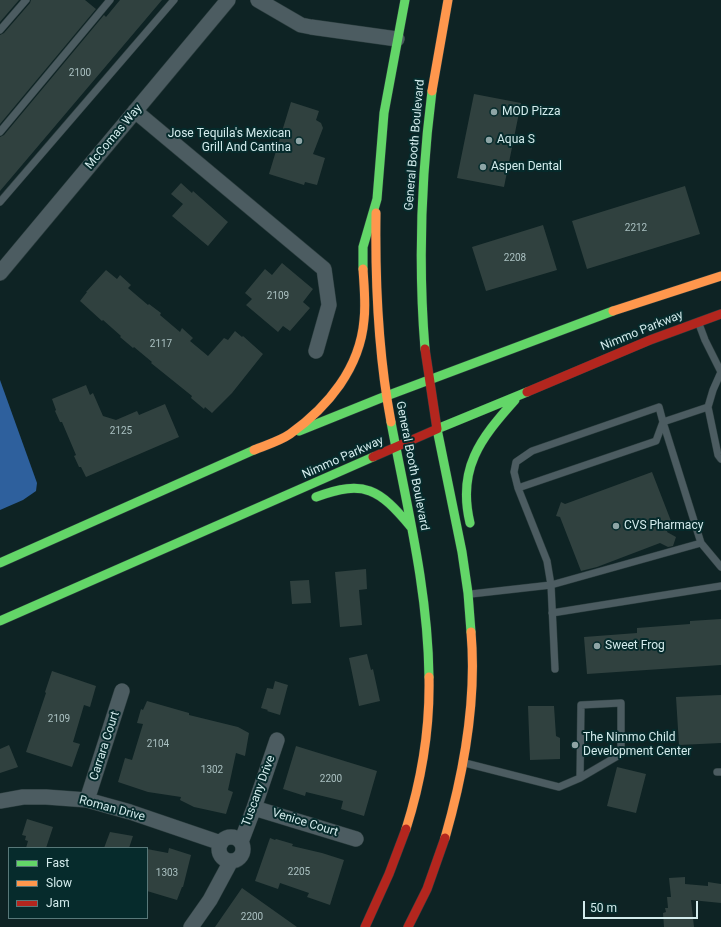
<!DOCTYPE html>
<html>
<head>
<meta charset="utf-8">
<style>
	body { margin:0 }
	#map { position:relative; width:721px; height:927px; overflow:hidden; background:#0e2324; font-family:Roboto,sans-serif }
	canvas { display:block }
	.legend { position:absolute; left:8px; top:847px; width:140px; height:72px; box-sizing:border-box; background:#062b2c; border:1px solid #587879; margin:0; padding:5px 7px; list-style:none; font-size:12px; color:#d3ebec }
	.legend li { display:flex; align-items:center; gap:8px; height:20px }
	.legend b { width:20px; border:1px solid #587879 }
	.scale { position:absolute; left:583px; top:901px; width:115px; height:18px; box-sizing:border-box; border:2px solid #d3ebec; border-top:0; padding-left:5px; font-size:12px; line-height:14px; white-space:nowrap; color:#d3ebec; -webkit-text-stroke:3px #062b2c; paint-order:stroke }
</style>
</head>
<body>
<div id="map">
<canvas width="721" height="927"></canvas>
<ul class="legend">
<li><b style="height:5px;background:#63d668"></b>Fast</li>
<li><b style="height:5px;background:#ff974d"></b>Slow</li>
<li><b style="height:5px;background:#b3261e"></b>Jam</li>
</ul>
<div class="scale">50 m</div>
</div>
<script>
const context = document.querySelector('canvas').getContext('2d');
context.lineJoin = 'round';
function paint(path, color) {
  context.fillStyle = color;
  context.fill(path, 'evenodd');
}
function trace(path, color, width, dash) {
  context.strokeStyle = color;
  context.lineWidth = width;
  context.lineCap = dash ? 'butt' : 'round';
  context.setLineDash(dash || []);
  context.stroke(path);
}
function drawText(font, color, halo, rows, align = 'center') {
  context.font = font + ' Roboto,sans-serif';
  context.lineWidth = 4;
  context.setLineDash([]);
  context.textBaseline = 'middle';
  context.strokeStyle = halo;
  context.fillStyle = color;
  for (const [text, x, y, turn = 0] of rows) {
    context.save();
    context.translate(x, y);
    context.rotate((+turn || 0) * Math.PI / 180);
    context.textAlign = isNaN(turn) ? turn : align;
    if (halo) context.strokeText(text, 0, 0);
    context.fillText(text, 0, 0);
    context.restore();
  }
}
const water = new Path2D(`
	M0,380L37,483L36,491L23,500L0,510Z`);
const building = new Path2D(`
	M0,0H19L0,22Z
	M31,0H85L96,9L0,124V35L4,33L30,3Z
	M120,0H162L0,191V137L4,135L104,15L106,17Z
	M474,94L521,103L504,187L457,178Z
	M291,102L319,111L316,120L321,123L323,128L313,154L325,158L317,185L305,182L304,185L269,174Z
	M181,183L192,193L193,191L228,222L208,246L172,216L183,204L171,194Z
	M685,186L700,234L587,269L572,221Z
	M543,225L557,270L486,291L472,247Z
	M282,263L313,289L303,302L310,308L290,331L283,326L278,332L246,305L252,299L245,293L265,269L272,275Z
	M106,270L117,279L120,275L131,285L128,288L148,305L149,304L161,313L160,315L180,332L182,328L193,338L190,341L208,356L224,338L228,340L235,331L242,337L243,336L263,354L232,393L212,413L205,407L204,409L191,398L192,396L151,363L152,362L134,347L133,348L120,337L121,336L103,320L102,321L80,301L87,292H86Z
	M86,385L90,395L93,393L103,416L116,420L137,411L139,415L165,404L179,437L86,477L81,467H79L74,456L76,455L62,422H60L55,411L56,410L52,399Z
	M652,472L671,521L667,532L676,537L673,546L668,547L660,543L597,567L581,571L560,517L556,516L561,502L565,504Z
	M366,569L367,589L359,590L362,625L340,627L335,572Z
	M309,580L311,603L292,604L290,581Z
	M721,619V665L587,674L584,637L637,633V628L690,624V621Z
	M367,654L371,670L373,669L380,701L359,706L349,658Z
	M52,671L96,686L90,707L84,705L73,742L80,744L72,767L26,752L46,693L45,692Z
	M275,681L288,685L280,715L267,711L268,710L261,708L267,688L273,689Z
	M721,695V743L679,745L676,697Z
	M147,701L189,713V715L238,727L249,733L245,756L236,753L228,790L233,792L226,814L194,807L180,800L181,797L148,792L118,782L125,758L132,760L143,724L137,723L141,709L143,710Z
	M528,706H554L556,736L560,738V759L530,760Z
	M9,745L18,767L0,773V749Z
	M296,746L377,771L364,816L341,809L343,801L306,792L305,796L283,789Z
	M617,767L646,774L636,813L607,806Z
	M27,819L53,827L46,848H26L28,841L25,840L26,836L22,835Z
	M110,832L133,836L129,848H104Z
	M270,838L275,840L276,839L293,844L292,846L322,853L344,860L330,905L307,897L309,893L280,883L278,889L255,881Z
	M169,848L191,855L183,887H182L177,900L147,891V849L168,853Z
	M685,877V884L708,886V882L721,884V903L691,900L694,927H664L663,913L666,912L665,908H668L667,897H671L669,878Z
	M242,888L297,927H215Z`);
const lane = new Path2D(`
	M0,30L26,0
	M0,132L110,0
	M0,202L174,0
	M699,324L705,340L721,372
	M721,372L713,390L708,407L718,455L721,459
	M518,488L656,441L663,422L659,407L532,451L516,462L514,472L518,488L547,561L551,585L701,543L663,422L708,407
	M701,543L721,567
	M471,594L551,585L555,669
	M552,613L721,586
	M465,763L559,787L580,778L581,705L621,703V754L580,778
	M717,772H721`);
const street = new Path2D(`
	M258,0L301,25L311,27L397,39
	M135,111L324,269L329,305L316,351
	M0,273L228,0
	M87,800L122,691
	M0,801L23,797H46L87,800L130,812L221,843
	M254,808L356,839
	M219 849a12 12 0 1 1 24 0a12 12 0 1 1-24 0Z
	M241,842L254,808L277,740
	M191,927L210,900L231,861`);
const fast = new Path2D(`
	M363,269V247L377,199L384,113L405,0
	M425,349C418,263 421,177 432,91
	M391,422C407,507 428,590 429,677
	M299,431L381,398L613,311
	M316,497C365,479 379,489 411,527
	M470,523C457,469 480,439 515,400
	M0,563L254,450
	M0,621L373,457
	M471,632L468,593L462,552L437,429L527,392`);
const slow = new Path2D(`
	M432,91L448,0
	M376,213C375,283 378,353 391,422
	M613,311L721,276
	M254,450C266,445 280,441 290,434C328,407 360,368 364,320C366,304 364,286 363,269
	M406,829C422,779 430,728 429,677
	M445,838C464,772 477,701 471,632`);
const jam = new Path2D(`
	M527,392L650,340L721,314
	M373,457L437,429L425,349
	M365,927L389,874L406,829
	M408,927L427,889L445,838`);
const markers = [
	[494,112,4,"#8ea5a6"],
	[489,140,4,"#8ea5a6"],
	[299,141,4,"#8ea5a6"],
	[483,167,4,"#8ea5a6"],
	[616,526,4,"#8ea5a6"],
	[597,646,4,"#8ea5a6"],
	[575,745,4,"#8ea5a6"]
];
const numberNames = [
	["2100",80,73],
	["2212",636,228],
	["2208",515,258],
	["2109",278,296],
	["2117",161,344],
	["2125",121,431],
	["2109",59,719],
	["2104",158,744],
	["1302",212,770],
	["2200",331,779],
	["2205",299,872],
	["1303",167,873],
	["2200",252,917]
];
const poiNames = [
	["MOD Pizza",502,112],
	["Jose Tequila's Mexican",291,134,"right"],
	["Grill And Cantina",291,148,"right"],
	["Aqua S",497,140],
	["Aspen Dental",491,167],
	["CVS Pharmacy",624,526],
	["Sweet Frog",605,646],
	["The Nimmo Child",583,738],
	["Development Center",583,752]
];
const streetNames = [
	["McComas Way",114,137,-50],
	["General Booth Boulevard",415,145,-85],
	["Nimmo Parkway",642,331,-22],
	["Nimmo Parkway",343,458,-24],
	["General Booth Boulevard",412,466,79],
	["Carrara Court",105,746,-72],
	["Tuscany Drive",259,791,-70],
	["Roman Drive",112,809,15],
	["Venice Court",305,823,17]
];
paint(water, '#2e609d');
paint(building, '#30413f');
trace(lane, '#2b3d3e', 8);
trace(street, '#2b3d3e', 16);
trace(fast, '#2b3d3e', 10);
trace(slow, '#2b3d3e', 10);
trace(jam, '#2b3d3e', 10);
trace(lane, '#4c5c61', 7);
trace(street, '#4c5c61', 15);
trace(fast, '#63d668', 9);
trace(slow, '#ff974d', 9);
trace(jam, '#b3261e', 9);
for (const [x, y, r, color] of markers) {
  const dot = new Path2D();
  dot.arc(x, y, r, 0, 2 * Math.PI);
  context.fillStyle = color;
  context.fill(dot);
  trace(dot, '#062b2c', 1.5);
}
drawText('10px', '#aac0c1', null, numberNames);
drawText('12px', '#d3ebec', '#062b2c', poiNames, 'left');
drawText('12px', '#d3ebec', '#062b2c', streetNames);
</script>
</body>
</html>
